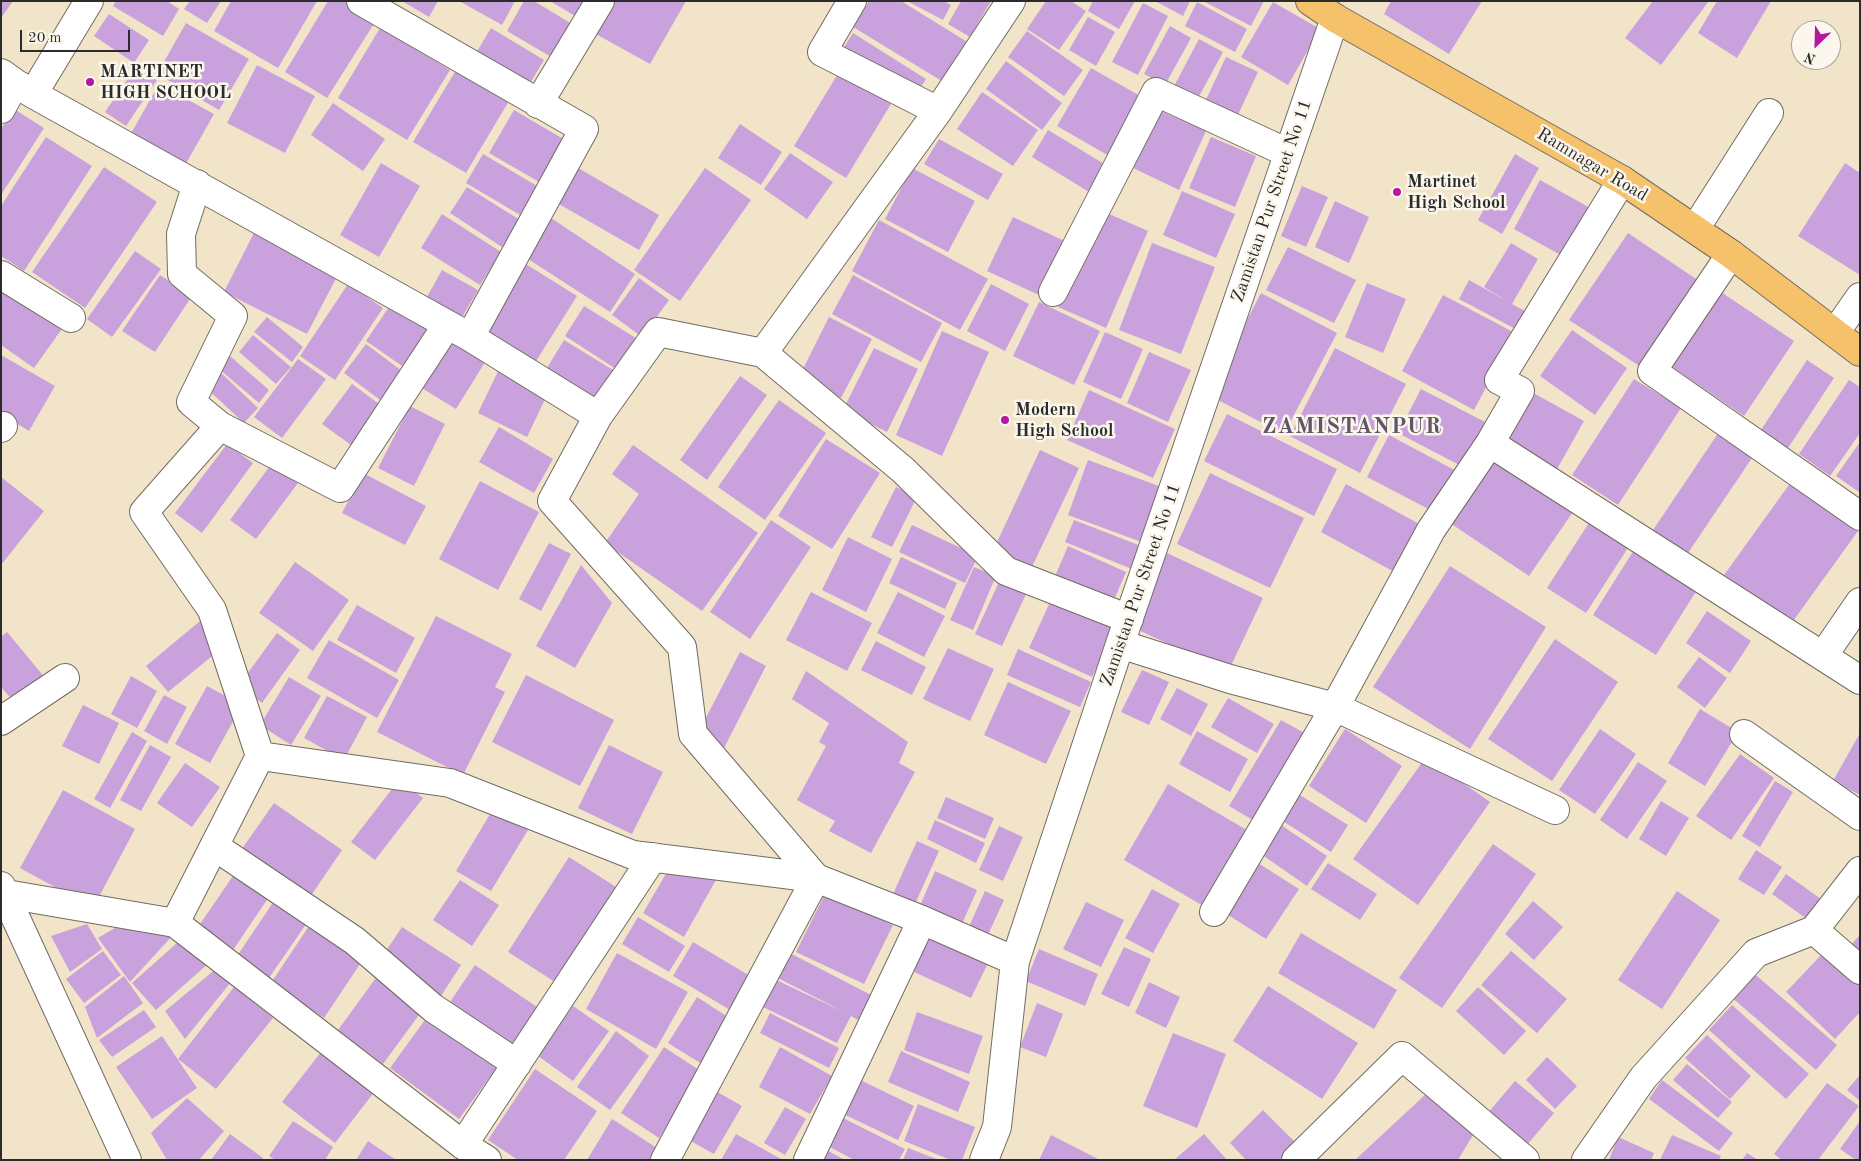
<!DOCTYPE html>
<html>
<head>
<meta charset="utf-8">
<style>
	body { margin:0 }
	#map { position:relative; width:1861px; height:1161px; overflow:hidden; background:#f2e4c9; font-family:"Old Standard TT",serif }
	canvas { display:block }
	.frame { position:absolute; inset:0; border:2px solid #2b2b2b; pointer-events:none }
	.north { position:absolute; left:1791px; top:20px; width:50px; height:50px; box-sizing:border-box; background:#fbf7ec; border:1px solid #a8a59f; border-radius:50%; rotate:204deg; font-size:14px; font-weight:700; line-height:20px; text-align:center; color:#2b2b2b }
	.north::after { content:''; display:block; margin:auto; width:18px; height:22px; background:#b5179e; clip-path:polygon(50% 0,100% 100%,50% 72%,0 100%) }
	.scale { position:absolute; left:20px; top:30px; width:110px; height:22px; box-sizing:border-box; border:2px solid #2b2b2b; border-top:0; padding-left:6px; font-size:15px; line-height:18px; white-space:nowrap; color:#2b2b2b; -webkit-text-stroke:4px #fbf7ec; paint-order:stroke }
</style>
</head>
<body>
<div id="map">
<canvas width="1861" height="1161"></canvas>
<div class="frame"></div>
<div class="north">N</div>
<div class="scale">20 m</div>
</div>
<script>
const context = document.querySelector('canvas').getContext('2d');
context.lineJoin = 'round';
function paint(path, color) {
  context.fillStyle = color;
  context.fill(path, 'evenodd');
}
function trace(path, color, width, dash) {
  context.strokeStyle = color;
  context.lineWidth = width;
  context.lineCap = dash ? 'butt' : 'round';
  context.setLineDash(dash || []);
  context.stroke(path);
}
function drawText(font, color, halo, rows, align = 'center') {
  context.font = font + ' "Old Standard TT",serif';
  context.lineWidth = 5;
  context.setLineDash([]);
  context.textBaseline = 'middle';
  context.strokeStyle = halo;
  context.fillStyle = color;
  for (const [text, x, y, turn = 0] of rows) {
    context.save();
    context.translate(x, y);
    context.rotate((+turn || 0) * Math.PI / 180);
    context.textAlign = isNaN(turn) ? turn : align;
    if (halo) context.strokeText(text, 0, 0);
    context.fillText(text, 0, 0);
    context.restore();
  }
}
const building = new Path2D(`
	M1,1H13L1,18Z
	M116,1H167L179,9L163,36L113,6Z
	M190,1H221L207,23L184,9Z
	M231,1H317L278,68L214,31Z
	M328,1H349L377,19L327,98L285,72Z
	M402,1H438L429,17Z
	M459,1H515L502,25Z
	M524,1H534L572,24L553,58L507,31Z
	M550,1H584L575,16Z
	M612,1H686L650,64L594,33Z
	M869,1H901L969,43L945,83L853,27Z
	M907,1H944L951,5L943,20Z
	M961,1H991L970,37L948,24Z
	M1046,1H1071L1086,11L1059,50L1027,29Z
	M1093,1H1135L1119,29L1088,11Z
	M1155,1H1190L1183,16Z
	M1203,1H1264L1251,26Z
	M1391,1H1482L1449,54L1384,14Z
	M1653,1H1709L1661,65L1625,38Z
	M1717,1H1771L1737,58L1698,33Z
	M1197,2L1247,29L1235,52L1185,26Z
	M1273,2L1320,29L1288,85L1241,57Z
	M1143,3L1168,16L1138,75L1112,62Z
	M109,14L149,40L134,63L94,36Z
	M1088,17L1115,32L1096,66L1069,50Z
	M186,23L249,59L219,110L157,74Z
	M1170,26L1191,38L1165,85L1144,74Z
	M380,28L450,70L407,140L338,98Z
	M491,28L544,60L526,90L473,58Z
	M1027,31L1083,70L1064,96L1008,57Z
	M853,33L926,79L917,93L844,47Z
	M1199,39L1223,52L1196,102L1172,90Z
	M1226,57L1258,72L1236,119L1204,104Z
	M1006,61L1062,103L1042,130L986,89Z
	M257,65L315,96L285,153L227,123Z
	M136,67L157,80L126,126L105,112Z
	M1091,68L1142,97L1109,156L1057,126Z
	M456,70L509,101L466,173L413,142Z
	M839,72L891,104L846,178L794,146Z
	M159,84L214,114L184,167L129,137Z
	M982,92L1038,130L1013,166L957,129Z
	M333,103L385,139L363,171L311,135Z
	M14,109L44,128L1,195V129Z
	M1156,109L1206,131L1179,190L1129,166Z
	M514,110L565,140L541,183L489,153Z
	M740,124L782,152L761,185L718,158Z
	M1048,130L1106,165L1089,192L1032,157Z
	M46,137L92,166L24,271L1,256V206Z
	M1211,137L1256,156L1235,207L1189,188Z
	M939,139L1003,174L988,200L924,164Z
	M790,153L833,182L807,219L764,189Z
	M483,154L537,186L520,215L466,183Z
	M1515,154L1539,168L1502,234L1478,220Z
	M381,163L420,186L379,257L340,235Z
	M1845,163L1860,173V275L1798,236Z
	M573,165L659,215L639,250L552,200Z
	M104,167L157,202L85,308L32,272Z
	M705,168L751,200L680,301L634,270Z
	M912,168L975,201L948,252L885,219Z
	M1540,180L1592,209L1566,258L1514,229Z
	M1302,186L1328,197L1306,247L1281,236Z
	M467,187L520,220L502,247L450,213Z
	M1182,191L1235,214L1216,258L1163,235Z
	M1335,201L1369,217L1349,263L1315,247Z
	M1100,210L1148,231L1106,328L1058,307Z
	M442,214L501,252L480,285L421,248Z
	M1013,217L1067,242L1041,296L987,271Z
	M551,218L635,274L610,312L525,257Z
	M879,220L988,279L960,330L852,271Z
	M260,221L342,267L307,334L224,292Z
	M1628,233L1699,281L1641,367L1569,320Z
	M1152,243L1215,267L1181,354L1119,330Z
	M1511,243L1538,259L1512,304L1532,315L1523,333L1459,299L1469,280L1509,302L1484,287Z
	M1288,247L1356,280L1334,323L1266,290Z
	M135,251L161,269L112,337L87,319Z
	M521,261L577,296L533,366L477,332Z
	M442,270L478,290L458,324L423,304Z
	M160,275L192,296L155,352L122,331Z
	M853,275L942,323L921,362L832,314Z
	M639,278L669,300L642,337L612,315Z
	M1,283L64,326L34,368L1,345Z
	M1367,283L1406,299L1383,353L1345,337Z
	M348,284L383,308L335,380L300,356Z
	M991,284L1029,304L1005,351L967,331Z
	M1721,292L1794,341L1744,416L1671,366Z
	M1261,293L1337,333L1284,434L1208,395Z
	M1443,295L1515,333L1474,410L1402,371Z
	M395,298L434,325L405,368L366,341Z
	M1039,302L1100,331L1074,385L1013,356Z
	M584,306L639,340L619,371L565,336Z
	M267,317L303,347L292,362L254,332Z
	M829,317L872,339L841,398L799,377Z
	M1572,330L1627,368L1595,415L1540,376Z
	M942,331L989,352L942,456L896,435Z
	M1105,332L1143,349L1121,399L1083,382Z
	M253,335L291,367L276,384L239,352Z
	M452,337L487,359L456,409L420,387Z
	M564,340L618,373L598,406L544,373Z
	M366,344L406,374L384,403L344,373Z
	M874,348L918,369L887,432L843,410Z
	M1335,348L1406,384L1360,473L1290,436Z
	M1149,352L1191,370L1168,422L1127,403Z
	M1,355L55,386L29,431L1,414Z
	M230,356L269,390L259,403L219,369Z
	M298,359L326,379L282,438L254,417Z
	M1807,360L1834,378L1788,448L1761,430Z
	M500,367L549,391L527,437L478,413Z
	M219,371L258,408L244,423L204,386Z
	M740,376L767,395L707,480L680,460Z
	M1634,379L1681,408L1618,505L1572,475Z
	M1849,380L1860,387V433L1830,476L1799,454Z
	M352,384L382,406L351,445L322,424Z
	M1421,389L1489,424L1465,468L1398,433Z
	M1089,390L1175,429L1153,478L1067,440Z
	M1528,390L1584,421L1556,471L1500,440Z
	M779,400L826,433L765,520L718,487Z
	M410,406L445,424L414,486L378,468Z
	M1227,414L1337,469L1314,516L1204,461Z
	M499,427L553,459L534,493L479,462Z
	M1721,429L1756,452L1686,556L1651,533Z
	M1389,435L1460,473L1438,514L1367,477Z
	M826,439L880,473L832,549L778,516Z
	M1860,442V491L1859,492L1836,476Z
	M227,444L253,463L202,533L175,513Z
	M633,445L758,533L702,611L605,543L639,494L612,474Z
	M1040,450L1079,468L1030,571L992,553Z
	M1497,453L1577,506L1529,576L1450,523Z
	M1088,460L1167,489L1147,544L1068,515Z
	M272,463L298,483L256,539L230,520Z
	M363,473L426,506L405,545L342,513Z
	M1210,473L1304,518L1270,588L1177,544Z
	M1,477L44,511L1,565Z
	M480,481L539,512L498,590L439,559Z
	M1791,482L1858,531L1791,624L1724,575Z
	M1346,484L1423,526L1398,574L1321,532Z
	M896,487L917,497L892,547L871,537Z
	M1594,515L1633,540L1586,613L1547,588Z
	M771,520L811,547L750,639L710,612Z
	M1074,520L1141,546L1132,569L1065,542Z
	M912,525L978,556L965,583L899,552Z
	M848,537L892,559L866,612L822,590Z
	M549,543L571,554L541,611L519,599Z
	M1068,546L1126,572L1111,607L1053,581Z
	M1634,550L1697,590L1656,655L1593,615Z
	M1167,553L1263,598L1228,672L1132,627Z
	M901,557L957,583L945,609L889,583Z
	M295,562L349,600L313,651L259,613Z
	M581,565L612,603L575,668L536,646Z
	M1450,566L1546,627L1470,749L1373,687Z
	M974,567L996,576L973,630L950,620Z
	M999,582L1026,594L1002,646L975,634Z
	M811,592L872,623L847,671L786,640Z
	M898,592L945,616L924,657L877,633Z
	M1051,600L1114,629L1092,677L1029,648Z
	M357,605L415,638L396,673L337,640Z
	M1707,611L1751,641L1730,673L1686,643Z
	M436,616L512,654L495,687L505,692L463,775L377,732Z
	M200,621L222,648L168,692L146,666Z
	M7,632L46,679L16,704L1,687V637Z
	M277,633L300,650L262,703L239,685Z
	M1555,639L1618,682L1552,781L1488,739Z
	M329,640L399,680L377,718L307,678Z
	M876,641L926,667L912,695L861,670Z
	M948,648L994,669L970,721L923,699Z
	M1018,649L1091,682L1080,707L1007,675Z
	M740,652L766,666L724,748L697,735Z
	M1699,657L1727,678L1705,708L1677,687Z
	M1142,670L1169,682L1149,725L1121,712Z
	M806,671L908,742L899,763L915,772L871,853L829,831L835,821L797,800L826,746L819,742L829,723L792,699Z
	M526,675L614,720L580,786L492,742Z
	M131,676L157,691L137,728L111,714Z
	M289,677L321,696L291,745L260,725Z
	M1008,682L1071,711L1046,764L984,735Z
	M207,686L242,705L210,763L175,744Z
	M1177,688L1208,704L1191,736L1160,719Z
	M164,695L187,707L167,744L144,731Z
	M327,696L367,717L344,760L304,738Z
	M1228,698L1274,724L1257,753L1211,727Z
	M83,705L119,723L99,764L62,746Z
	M1700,709L1738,732L1705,786L1668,763Z
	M1281,720L1308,735L1256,822L1229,806Z
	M1345,729L1402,766L1366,823L1309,786Z
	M1600,729L1636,754L1595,814L1559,790Z
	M1197,731L1248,759L1230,792L1179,764Z
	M132,732L147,741L110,808L94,799Z
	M1860,733V795L1833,781Z
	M150,745L171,757L141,811L120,800Z
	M609,745L663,772L632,834L578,808Z
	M1740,754L1774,778L1731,840L1696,816Z
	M1426,757L1490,802L1418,905L1353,859Z
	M1638,762L1667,781L1627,839L1600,820Z
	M185,763L220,787L192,827L157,803Z
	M399,780L423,798L375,860L351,842Z
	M1775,781L1793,792L1760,847L1742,836Z
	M1168,784L1252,833L1207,908L1124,860Z
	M63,790L135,829L93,908L20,868Z
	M1295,792L1348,825L1331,852L1278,818Z
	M946,797L994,818L985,839L937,818Z
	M1661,801L1689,818L1666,856L1639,839Z
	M274,803L342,850L306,903L237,856Z
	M493,809L528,830L491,891L456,871Z
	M935,820L985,843L976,863L927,839Z
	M1278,823L1327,856L1307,886L1258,852Z
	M999,826L1023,837L1003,881L979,870Z
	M917,841L939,851L915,904L893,894Z
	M1493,844L1536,874L1442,1008L1399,978Z
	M1756,850L1782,867L1764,895L1738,879Z
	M569,857L616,887L555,982L508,952Z
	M1258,863L1299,889L1266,939L1225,913Z
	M1328,863L1377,894L1360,920L1311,889Z
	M671,865L692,877L698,867L717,878L684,937L643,913Z
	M237,870L271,894L233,950L198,927Z
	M935,871L977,890L961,926L919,908Z
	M1786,874L1821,899L1807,919L1772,894Z
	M460,880L499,905L472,946L433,920Z
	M1152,889L1180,904L1153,953L1125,938Z
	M985,891L1004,900L986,939L967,931Z
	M1677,891L1720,920L1662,1009L1618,980Z
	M826,892L893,925L864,984L796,952Z
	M276,898L309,920L269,978L237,956Z
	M1533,901L1563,927L1534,960L1505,934Z
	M1086,902L1124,920L1101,967L1063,949Z
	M638,917L685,946L669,972L622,944Z
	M313,920L366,955L324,1018L271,983Z
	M125,922L173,935L130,982L98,938Z
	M87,924L102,949L70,972L51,936Z
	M402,927L461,965L439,999L380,960Z
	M931,932L990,959L971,998L912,971Z
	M1301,933L1397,990L1374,1029L1278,973Z
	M186,935L210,962L156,1010L132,983Z
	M1860,935V960L1847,949Z
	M693,942L755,979L735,1013L673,976Z
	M1124,947L1151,959L1129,1007L1101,994Z
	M1039,949L1098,974L1085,1006L1026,981Z
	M784,950L871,995L858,1020L851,1016L837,1043L759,1005L772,978L844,1012L772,975Z
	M103,951L121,975L84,1003L66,979Z
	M1511,951L1567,999L1537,1033L1481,985Z
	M1825,951L1860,984V1012L1835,1039L1786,992Z
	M617,953L688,992L656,1049L586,1009Z
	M475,965L537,1007L512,1044L450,1002Z
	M217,968L231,982L185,1039L165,1011Z
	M1751,971L1837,1045L1816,1070L1730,996Z
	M378,975L424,1008L383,1064L338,1030Z
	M124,976L143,1003L97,1038L85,1007Z
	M1149,982L1180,997L1166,1028L1135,1013Z
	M1268,986L1358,1043L1322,1099L1233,1041Z
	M234,987L273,1018L216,1089L178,1059Z
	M1478,987L1526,1031L1504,1055L1456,1011Z
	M697,997L731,1019L702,1064L668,1043Z
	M1037,1003L1063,1014L1046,1057L1020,1047Z
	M1732,1005L1809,1074L1786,1099L1709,1030Z
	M573,1006L609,1031L573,1081L538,1056Z
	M144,1010L156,1027L112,1057L99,1040Z
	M917,1012L983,1036L969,1074L904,1050Z
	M430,1013L500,1063L459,1119L390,1068Z
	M770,1013L839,1048L829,1068L760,1033Z
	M616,1031L649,1056L610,1110L577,1087Z
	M1173,1033L1226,1054L1197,1128L1143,1106Z
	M1707,1035L1751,1076L1730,1099L1685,1058Z
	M162,1036L197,1088L152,1119L116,1067Z
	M325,1047L378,1087L335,1143L282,1102Z
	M664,1047L702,1072L659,1138L621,1113Z
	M780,1047L832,1076L810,1114L759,1087Z
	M901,1051L970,1082L958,1112L888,1082Z
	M1547,1057L1577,1086L1555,1109L1526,1080Z
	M1687,1064L1732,1102L1718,1118L1673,1080Z
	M535,1069L597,1111L564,1160H518L488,1140Z
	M1860,1075V1101L1847,1090Z
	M856,1078L914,1106L898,1140L839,1112Z
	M1662,1080L1733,1133L1719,1151L1649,1099Z
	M1515,1081L1554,1113L1521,1152L1482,1120Z
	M1827,1083L1859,1106L1818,1160H1782L1774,1154Z
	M714,1090L742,1106L714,1154L687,1139Z
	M1426,1094L1473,1135L1458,1160H1355Z
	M187,1098L224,1131L199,1160H167L151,1133Z
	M918,1104L975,1127L962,1160H951L904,1141Z
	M785,1107L806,1119L785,1155L764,1143Z
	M1263,1110L1296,1143L1279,1160H1246L1230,1143Z
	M841,1117L905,1149L899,1160H854L826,1145Z
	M612,1119L657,1148L650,1160H587Z
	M293,1121L333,1147L325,1160H275L269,1156Z
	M1860,1121V1160H1856L1840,1149Z
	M230,1134L263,1158L262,1160H211Z
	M736,1134L783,1160H721Z
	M1204,1134L1227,1160H1174Z
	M1051,1135L1100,1160H1039Z
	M1672,1135L1721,1156L1719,1160H1660Z
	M1618,1137L1654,1153L1651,1160H1609Z
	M368,1141L396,1160H356Z
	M821,1147L845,1160H814Z
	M908,1148L939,1160H903Z
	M1747,1153L1758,1160H1742Z`);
const minor = new Path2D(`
	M361,1L584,129L470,337
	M852,1L822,52L938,111
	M1,73L15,83L33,94L470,337L598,416L658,332L763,353L903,470L1006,571L1129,619
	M33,94L89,1
	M538,104L600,1
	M1,109L15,83
	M197,184L181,234L182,274L233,316L191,402L220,426L340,488L447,325
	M1695,229L1769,113
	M1731,254L1652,371L1860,516
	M1,275L71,318
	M1053,292L1156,92L1288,153
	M1835,333L1860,297
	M763,353L938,111L1011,1
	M598,416L552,501L682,647L693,734L816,878L665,1160
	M220,426L144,512L212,610L260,756L450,783L633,855L816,878L922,920L1015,961
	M1,428L3,426
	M1490,443L1860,680
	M1120,644L1230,679L1335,707L1555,810
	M1823,656L1860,602
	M1,721L65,678
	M1744,734L1860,816
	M214,846L355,941L433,1008L517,1064
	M1,886L127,1160
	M6,894L175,923L463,1145L487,1160
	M1214,912L1335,707L1431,530L1490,443L1520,391L1499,380L1622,180
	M175,923L260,756
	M1814,930L1860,970
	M463,1145L653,857
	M808,1160L922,920
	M984,1160L997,1127L1015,961L1120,644L1335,18
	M1296,1160L1402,1056L1525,1160
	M1586,1160L1643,1078L1756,953L1814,930L1860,871`);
const major = new Path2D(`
	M1310,1L1335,18L1622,180L1731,254L1860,352`);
const markers = [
	[90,82,5,"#b5179e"],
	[1397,192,5,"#b5179e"],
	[1005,420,5,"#b5179e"]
];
const poiNames = [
	["MARTINET",100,72],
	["HIGH SCHOOL",100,93],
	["Martinet",1407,182],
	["High School",1407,203],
	["Modern",1015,410],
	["High School",1015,431]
];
const streetNames = [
	["Ramnagar Road",1592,165,31],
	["Zamistan Pur Street No 11",1272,201,-71],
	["Zamistan Pur Street No 11",1141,585,-71]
];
const districtNames = [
	["ZAMISTANPUR",1352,427]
];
paint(building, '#c9a1dd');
trace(minor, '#716c62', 30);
trace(major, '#716c62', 30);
trace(minor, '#fff', 28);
trace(major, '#f5c16b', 28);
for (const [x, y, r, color] of markers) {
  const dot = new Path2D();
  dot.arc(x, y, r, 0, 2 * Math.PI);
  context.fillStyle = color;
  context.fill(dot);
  trace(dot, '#fbf7ec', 2);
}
drawText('bold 18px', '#2b2b2b', '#fbf7ec', poiNames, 'left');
drawText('18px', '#2b2b2b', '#fbf7ec', streetNames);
context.letterSpacing = '1px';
drawText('bold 22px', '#625469', '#fbf7ec', districtNames);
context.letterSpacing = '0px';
</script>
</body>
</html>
